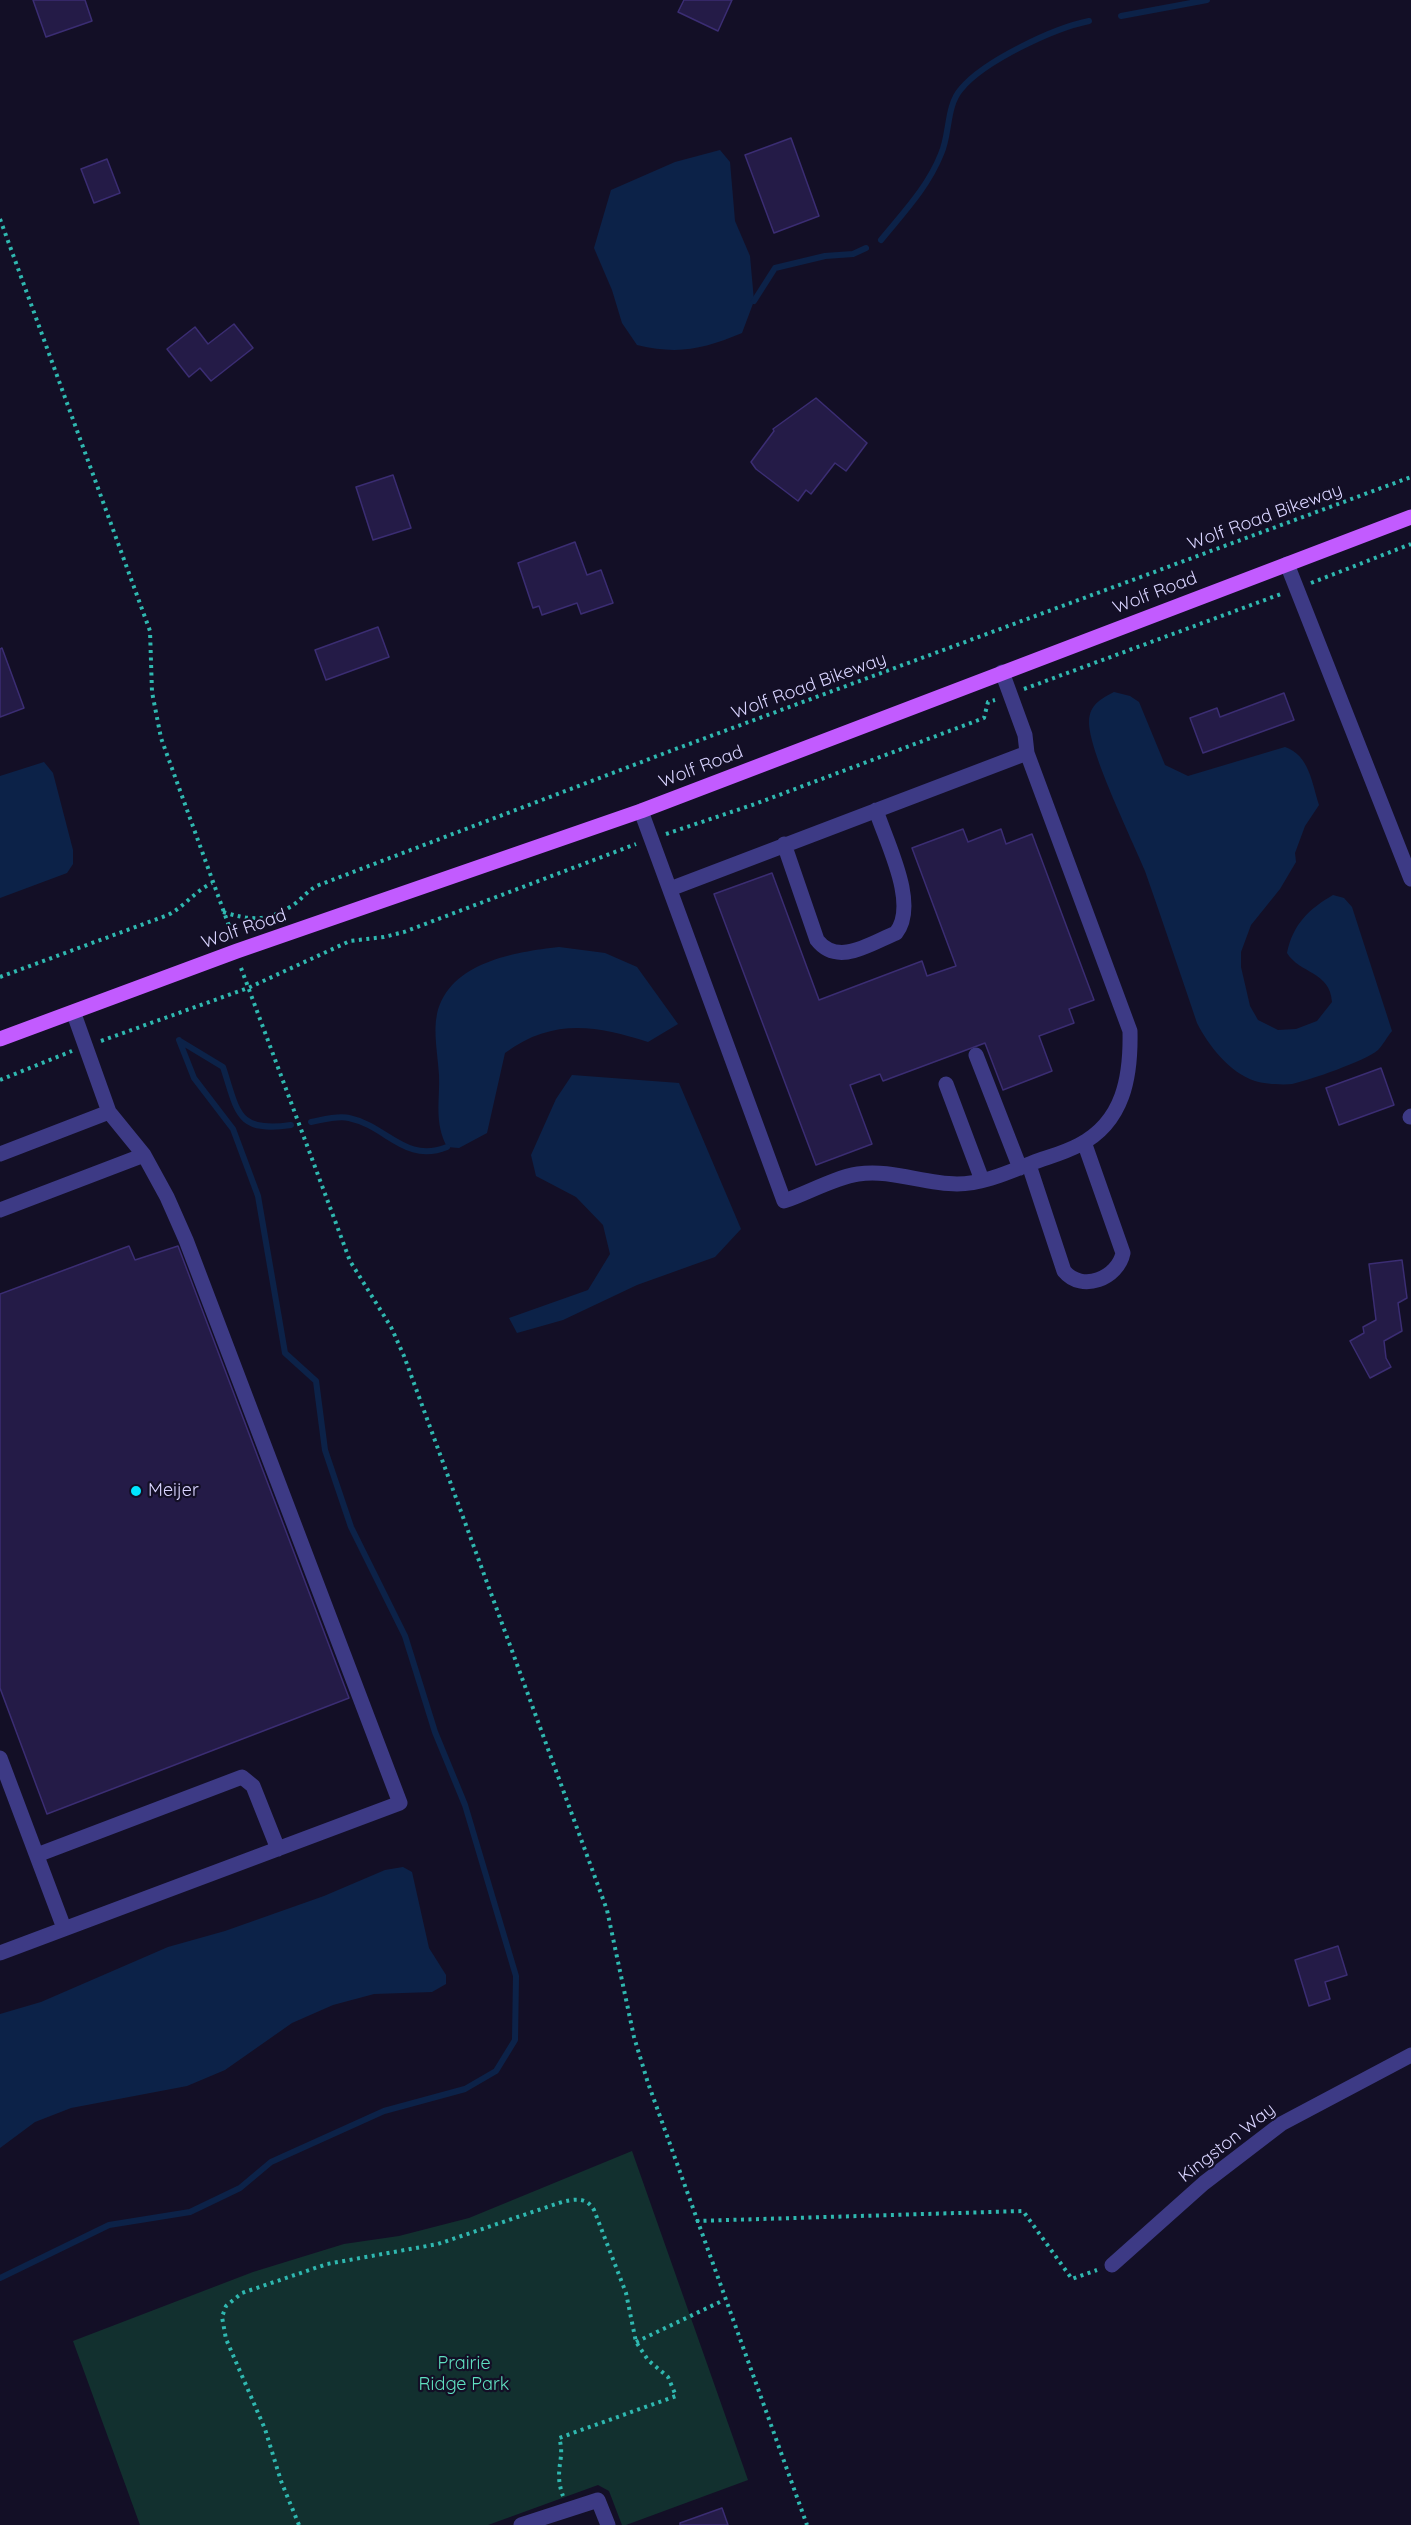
<!DOCTYPE html>
<html>
<head>
<meta charset="utf-8">
<style>
	body { margin:0 }
	canvas { display:block; background:#130f26 }
</style>
</head>
<body>
<canvas width="1411" height="2525"></canvas>
<script>
const context = document.querySelector('canvas').getContext('2d');
context.lineJoin = 'round';
function paint(path, color) {
  context.fillStyle = color;
  context.fill(path, 'evenodd');
}
function trace(path, color, width, dash) {
  context.strokeStyle = color;
  context.lineWidth = width;
  context.lineCap = dash ? 'butt' : 'round';
  context.setLineDash(dash || []);
  context.stroke(path);
}
function drawText(font, color, halo, rows, align = 'center') {
  context.font = font + ' Quicksand,sans-serif';
  context.lineWidth = 4.5;
  context.setLineDash([]);
  context.textBaseline = 'middle';
  context.strokeStyle = halo;
  context.fillStyle = color;
  for (const [text, x, y, turn = 0] of rows) {
    context.save();
    context.translate(x, y);
    context.rotate((+turn || 0) * Math.PI / 180);
    context.textAlign = isNaN(turn) ? turn : align;
    if (halo) context.strokeText(text, 0, 0);
    context.fillText(text, 0, 0);
    context.restore();
  }
}
const green = new Path2D(`
	M632,2151L748,2480L626,2525H622L609,2491L598,2485L488,2525H140L73,2341L253,2272L344,2244L399,2236L469,2218Z`);
const water = new Path2D(`
	M720,150L730,162L735,221L750,256L754,301L742,333C703,349 679,355 637,345L622,323L612,290L594,248L611,190L675,162Z
	M1114,692L1130,696L1139,702L1165,765L1188,776L1285,747C1309,755 1312,783 1319,805L1305,826L1295,853L1296,862L1280,889L1251,925L1241,952V967L1250,1006L1258,1020L1278,1030L1296,1029L1317,1021L1332,1002C1330,971 1300,974 1287,953C1293,924 1309,909 1333,895L1344,898L1352,907L1392,1031C1387,1037 1383,1045 1378,1050C1365,1061 1310,1080 1292,1084C1282,1085 1264,1084 1255,1081C1230,1073 1208,1045 1197,1023C1180,973 1163,922 1145,871C1132,839 1088,750 1089,721C1090,704 1101,699 1114,692Z
	M44,762L53,773L73,850V864L67,873L0,898V776Z
	M559,947L605,953L637,967L678,1024L648,1042C596,1025 552,1018 505,1053L487,1133L459,1148L447,1147C434,1122 440,1101 439,1075C438,1056 433,1032 437,1014C449,962 515,952 559,947Z
	M572,1075L679,1083L741,1229L715,1257L637,1285L563,1320L517,1333L509,1318L588,1290L610,1254L603,1225L576,1197L536,1176L531,1155L556,1099Z
	M403,1867L412,1872L429,1948L446,1975V1984L432,1992L374,1994L333,2005L292,2023L225,2070L187,2086L71,2108L35,2122L0,2148V2014L41,2002L168,1947L225,1931L324,1896L385,1870Z`);
const stream = new Path2D(`
	M1121,16L1207,0
	M881,240C903,213 928,187 941,154C950,135 946,106 961,89C984,61 1054,28 1089,21
	M754,301L775,268L825,256L853,254L866,248
	M180,1041L223,1067C238,1112 236,1133 291,1125
	M311,1122C322,1120 338,1115 349,1118C387,1126 405,1164 447,1147
	M0,2278L109,2225L190,2212L240,2188L271,2162L384,2111L465,2089L496,2071L515,2040L516,1976L465,1805L435,1732L405,1636L351,1527L325,1450L316,1381L285,1353L258,1196L233,1129L194,1078L179,1040`);
const building = new Path2D(`
	M33,0H85L92,21L46,37Z
	M684,0H732L718,31L678,12Z
	M791,138L819,216L774,233L745,155Z
	M107,159L120,193L94,203L81,169Z
	M234,324L253,348L211,381L200,368L189,377L167,349L195,327L208,344Z
	M816,398L867,443L846,471L835,463L811,494L806,490L798,501L756,469L751,462L774,431L773,429Z
	M393,475L411,528L373,540L356,487Z
	M575,542L587,575L601,570L613,603L581,614L577,603L542,615L539,606L533,608L518,563Z
	M378,627L389,657L326,680L315,650Z
	M2,648L24,708L0,717V649Z
	M1284,693L1294,720L1203,753L1190,718L1217,708L1220,717Z
	M963,829L968,842L1001,829L1006,844L1032,834L1094,1000L1069,1009L1074,1023L1039,1036L1052,1071L1003,1090L985,1043L883,1081L880,1074L850,1085L872,1144L816,1165L714,894L772,873L819,1000L922,961L927,976L956,966L912,848Z
	M1381,1068L1394,1105L1339,1125L1326,1088Z
	M129,1246L135,1260L178,1246L349,1698L47,1814L0,1688V1294Z
	M1402,1260L1407,1298L1398,1303L1402,1331L1384,1341L1386,1358L1391,1367L1370,1378L1350,1341L1364,1333L1363,1327L1376,1320L1369,1264Z
	M1338,1946L1347,1975L1325,1982L1330,1999L1309,2006L1295,1960Z
	M722,2508L728,2525H680V2523Z`);
const path = new Path2D(`
	M0,219L150,631L152,692L161,738L233,937
	M1311,583L1411,544
	M1024,689L1281,594
	M666,834L755,804L984,718L988,702L995,700
	M223,912C249,920 266,922 290,907C301,901 307,890 319,885L673,750L1411,477
	M241,968L350,1261L391,1327L404,1356L607,1910L634,2037L648,2083L807,2525
	M0,977L168,915C185,906 195,891 212,883
	M101,1041L248,988L350,941L384,937L404,932L636,844
	M0,1080L72,1051
	M696,2221L1023,2211L1072,2279L1097,2270
	M636,2342L724,2300
	M299,2525L281,2481L265,2429L226,2339L222,2317L226,2306L242,2293L327,2264L438,2244L559,2203C573,2199 586,2196 594,2210L626,2293L636,2342L648,2360L668,2377L676,2396L559,2438C566,2459 553,2469 563,2496`);
const minor = new Path2D(`
	M1287,564L1411,879
	M641,811L784,1201C808,1193 833,1178 858,1174C892,1169 923,1184 957,1184C983,1184 1009,1172 1032,1163C1048,1157 1064,1153 1079,1145C1124,1122 1131,1076 1130,1031L1027,753L1025,735L1002,672
	M784,844L817,940C838,967 871,943 896,933C919,904 886,842 876,810
	M670,889L1027,753
	M976,1055L1020,1168
	M946,1084L982,1180
	M1410,1117L1411,1116
	M0,1154L109,1112L74,1014
	M1029,1165L1064,1271C1082,1293 1118,1278 1123,1253L1084,1142
	M0,1210L144,1155
	M0,1758L64,1928
	M37,1855L242,1777L253,1786L278,1849
	M0,1953L400,1803L186,1240L167,1197L144,1155L109,1112
	M1112,2265L1204,2183L1281,2124L1411,2055
	M521,2525L598,2500L608,2525`);
const major = new Path2D(`
	M0,1039L237,951L641,811L1411,517`);
const markers = [
	[136,1491,6,"#00e5ff"]
];
const streetNames = [
	["Wolf Road Bikeway",1265,517,-20],
	["Wolf Road",1155,593,-21],
	["Wolf Road Bikeway",809,686,-20],
	["Wolf Road",701,767,-21],
	["Wolf Road",244,929,-19],
	["Kingston Way",1227,2143,-38]
];
const poiNames = [
	["Meijer",148,1491]
];
const parkNames = [
	["Prairie",464,2364],
	["Ridge Park",464,2385]
];
paint(green, '#12302f');
paint(water, '#0c2248');
trace(stream, '#0c2248', 6);
paint(building, '#241b47');
trace(building, '#3b2d73', 1.5);
trace(path, '#2fb8b0', 4, [3, 4.5]);
trace(minor, '#3d3a85', 15);
trace(major, '#c25bff', 15);
for (const [x, y, r, color] of markers) {
  const dot = new Path2D();
  dot.arc(x, y, r, 0, 2 * Math.PI);
  context.fillStyle = color;
  context.fill(dot);
  trace(dot, '#130f26', 2);
}
drawText('18px', '#d9d4ff', '#130f26', streetNames);
drawText('18px', '#d9d4ff', '#130f26', poiNames, 'left');
drawText('18px', '#5fe0c0', '#130f26', parkNames);
</script>
</body>
</html>
